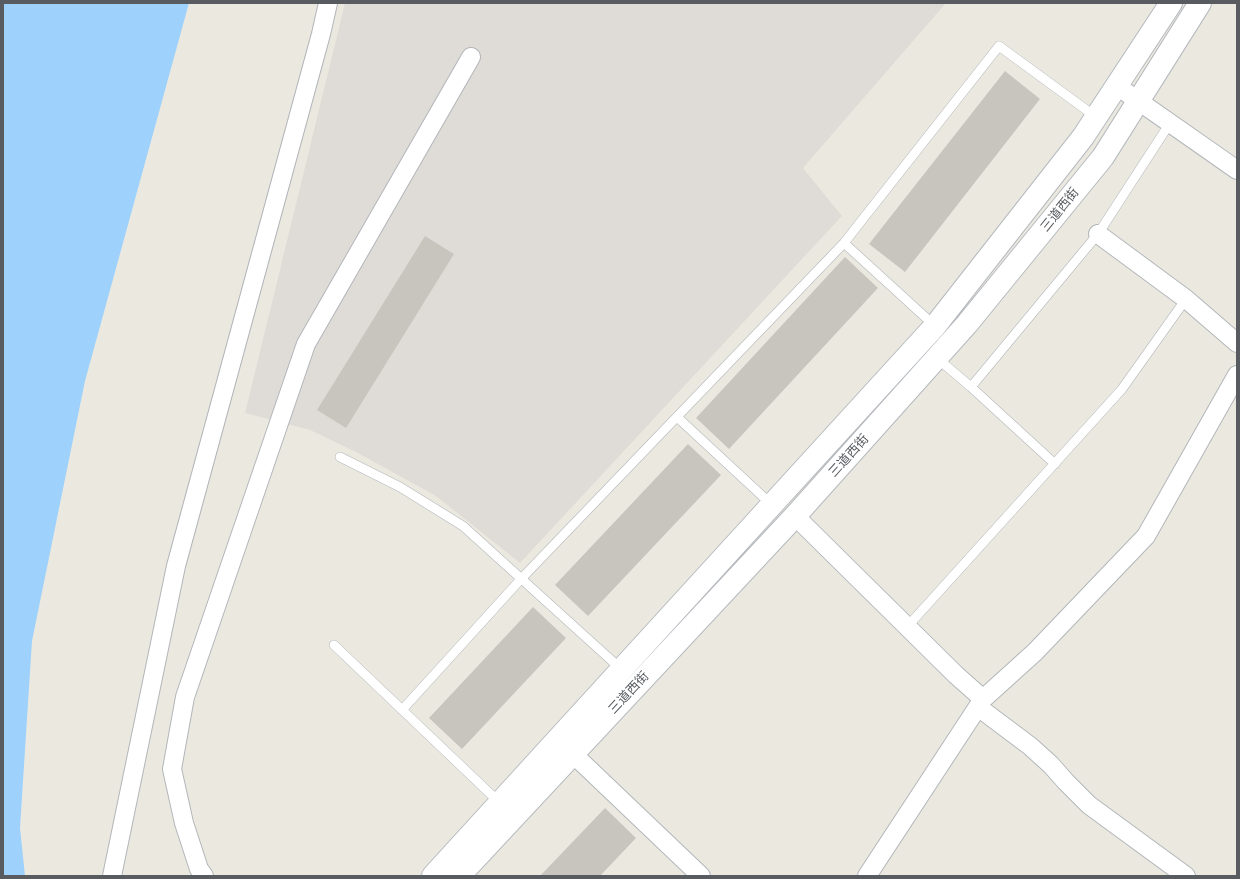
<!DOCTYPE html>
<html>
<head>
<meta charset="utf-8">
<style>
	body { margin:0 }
	#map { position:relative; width:1240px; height:879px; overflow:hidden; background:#ebe9df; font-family:Karla,sans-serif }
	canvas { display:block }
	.frame { position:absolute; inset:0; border:4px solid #585c60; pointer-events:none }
</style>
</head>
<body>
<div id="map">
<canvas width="1240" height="879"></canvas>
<div class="frame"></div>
</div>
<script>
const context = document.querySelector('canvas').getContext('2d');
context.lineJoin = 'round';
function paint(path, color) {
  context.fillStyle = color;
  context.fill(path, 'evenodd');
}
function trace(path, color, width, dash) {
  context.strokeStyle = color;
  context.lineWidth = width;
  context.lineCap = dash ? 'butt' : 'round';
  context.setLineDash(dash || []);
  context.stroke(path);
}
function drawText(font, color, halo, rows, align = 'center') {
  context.font = font + ' Karla,"Noto Sans SC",sans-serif';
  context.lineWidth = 3;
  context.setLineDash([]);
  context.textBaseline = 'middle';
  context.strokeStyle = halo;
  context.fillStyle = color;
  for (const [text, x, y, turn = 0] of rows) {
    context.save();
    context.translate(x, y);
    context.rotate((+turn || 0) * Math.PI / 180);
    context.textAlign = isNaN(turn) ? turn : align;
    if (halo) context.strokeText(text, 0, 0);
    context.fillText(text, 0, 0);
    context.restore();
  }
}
const industrial = new Path2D(`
	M345,3H946L803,168L842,216L520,563L436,496L356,452L310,430L245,413Z`);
const water = new Path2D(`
	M3,3H189L85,381L32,641L20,828L25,876H3Z`);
const building = new Path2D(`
	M1005,71L1040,99L905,272L869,244Z
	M425,236L454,254L346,428L317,410Z
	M845,257L878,288L729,449L696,418Z
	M688,444L721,475L588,616L555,585Z
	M533,607L566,638L462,749L429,718Z
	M605,808L636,838L600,876H540Z`);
const lane = new Path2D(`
	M844,243L935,326
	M937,358L971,387L1055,464
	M971,387L1098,234L1170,123
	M677,417L772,505
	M340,457L400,487L463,526L621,669
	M907,627L1122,389L1186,299
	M334,645L500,803
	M402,710L521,579L844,243L999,46L1096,117`);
const street = new Path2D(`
	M1117,86L1237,170
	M1098,234L1186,299L1237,343
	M795,516L956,675L983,699
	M978,707L1030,746L1051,765L1066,782L1089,805L1186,876
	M573,754L701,876
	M112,876L176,566L321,34L328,3
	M204,876L199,869L184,823L172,769L185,697L306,344L471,57
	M867,876L983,699L1035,652L1146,536L1237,375`);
const secondary = new Path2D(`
	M433,876L935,326L1083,137L1171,3
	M459,876L795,516L967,324L1103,157L1200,3`);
const streetNames = [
	["三道西街",1060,210,-51],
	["三道西街",849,456,-48],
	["三道西街",629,693,-47]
];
paint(industrial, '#dfdcd7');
paint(water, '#9ed2fc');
paint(building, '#c8c5bf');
trace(lane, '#b2b6ba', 10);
trace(street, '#b2b6ba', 20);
trace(secondary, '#b5b9be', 24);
trace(lane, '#fff', 9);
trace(street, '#fff', 18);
trace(secondary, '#fff', 22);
drawText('13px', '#585c60', '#fff', streetNames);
</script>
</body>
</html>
